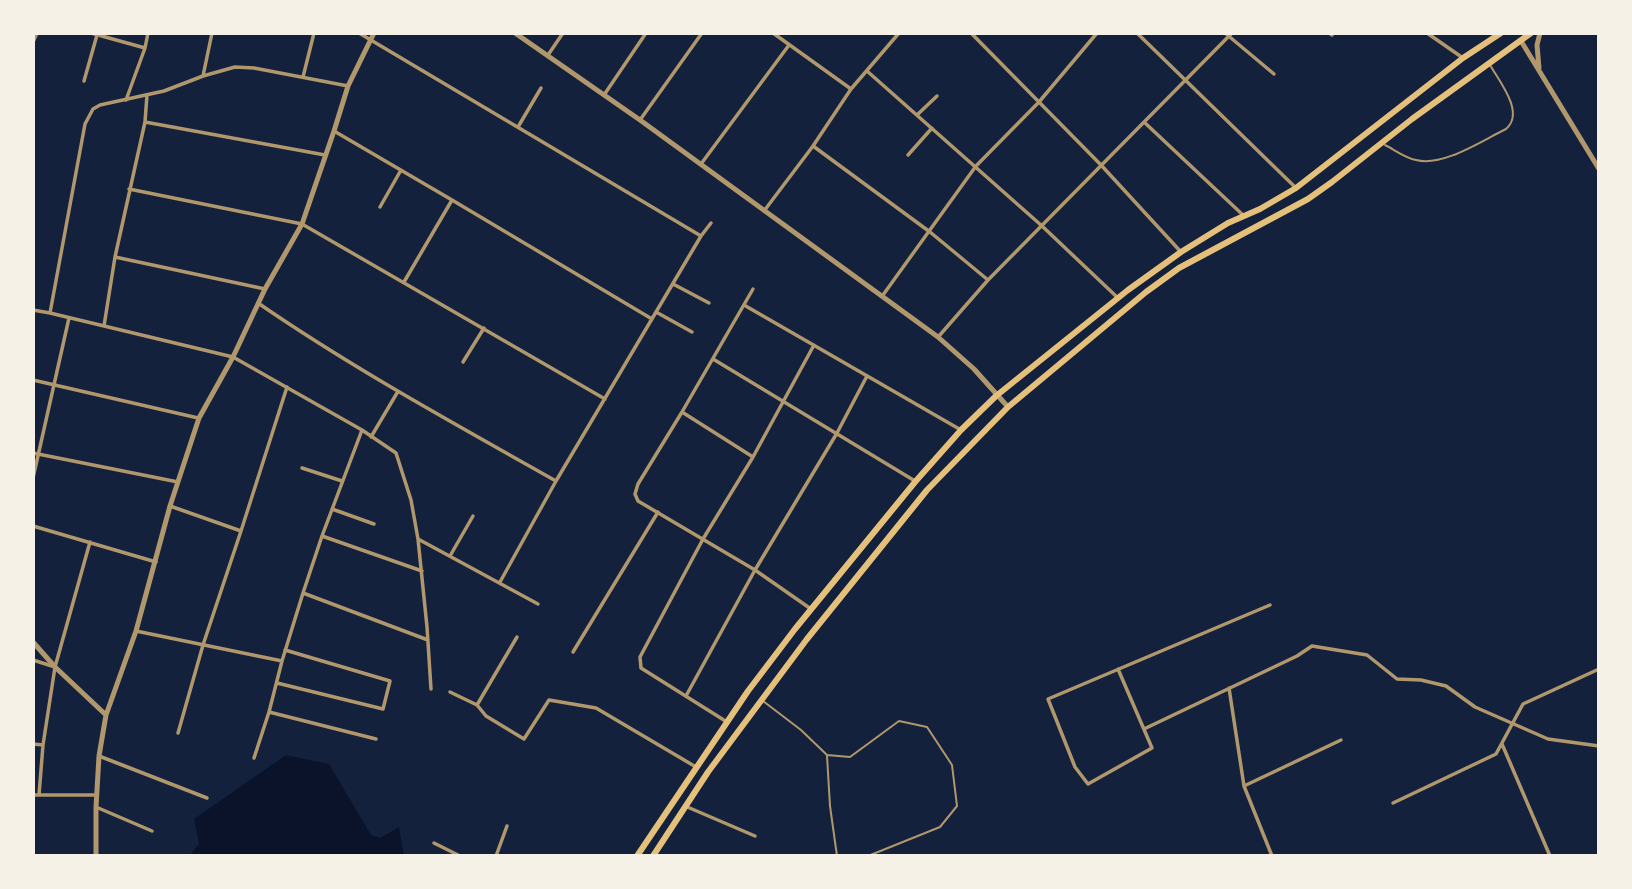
<!DOCTYPE html>
<html>
<head>
<meta charset="utf-8">
<style>
	body { margin:0 }
	#map { position:relative; width:1632px; height:889px; overflow:hidden; background:#14213d; font-family:"Alegreya Sans",sans-serif }
	canvas { display:block }
	.frame { position:absolute; inset:0; border:35px solid #f6f1e7; pointer-events:none }
</style>
</head>
<body>
<div id="map">
<canvas width="1632" height="889"></canvas>
<div class="frame"></div>
</div>
<script>
const context = document.querySelector('canvas').getContext('2d');
context.lineJoin = 'round';
function paint(path, color) {
  context.fillStyle = color;
  context.fill(path, 'evenodd');
}
function trace(path, color, width, dash) {
  context.strokeStyle = color;
  context.lineWidth = width;
  context.lineCap = dash ? 'butt' : 'round';
  context.setLineDash(dash || []);
  context.stroke(path);
}
const water = new Path2D(`
	M286,755L329,764L371,835L380,838L399,827L404,856H189L199,844L194,819Z`);
const service = new Path2D(`
	M1385,145C1395,150 1405,158 1416,160C1443,167 1481,141 1506,129C1525,113 1500,82 1490,65
	M763,701L801,730L827,755L850,757L899,721L927,727L952,765L957,806L940,827L868,856
	M827,756L830,806L837,856`);
const minor = new Path2D(`
	M91,33L145,48
	M359,33L701,236L556,481L500,582
	M773,33L851,89
	M971,33L1101,165L1181,252
	M1137,33L1296,188
	M1225,33L1274,74
	M1329,33L1332,35
	M1427,33L1463,58
	M33,42L37,33
	M548,55L563,33
	M867,71L1042,226L1118,298
	M203,76L212,33
	M303,77L314,33
	M84,81L97,35
	M348,86L254,68L235,67L203,76L164,91L100,105L93,109L85,124L50,313L233,357L362,430L396,453L411,500L418,539L427,627L431,689
	M604,95L646,33
	M126,100L145,48L148,33
	M917,115L937,96
	M640,120L702,33
	M145,122L325,155
	M1144,122L1244,216
	M518,127L541,88
	M334,131L452,200L652,319
	M813,146L930,232L988,280
	M908,155L932,128
	M701,164L789,45
	M129,189L302,224L605,399
	M380,207L401,170
	M764,211L813,146L851,89L899,33
	M701,236L711,223
	M115,257L265,289
	M404,282L452,200
	M673,284L709,303
	M753,289L682,412L638,484L635,494L638,501L755,570L811,609
	M883,295L976,166L1039,102L1097,33
	M258,303C354,369 455,424 556,481
	M744,305L961,430
	M33,310L50,313
	M656,312L692,332
	M104,326L115,257L145,122L147,95
	M939,336L988,280L1232,33
	M713,359L915,481
	M463,362L484,328
	M33,380L198,418
	M682,412L753,457
	M371,437L397,393
	M33,453L178,482
	M302,468L342,481
	M33,478L69,318
	M170,506L241,531
	M332,509L374,524
	M33,526L156,562
	M322,536L422,571
	M418,539L538,604
	M450,556L473,516
	M303,593L428,640
	M136,631L282,661
	M573,652L658,512
	M33,660L55,667
	M1118,669L1152,748L1088,784L1075,767L1048,699L1270,605
	M277,683L383,709L390,681L285,650
	M1229,688L1244,786L1272,856
	M450,692L477,705L486,716L524,739L549,700L596,708L696,767
	M686,696L755,570L837,433L867,376
	M477,705L517,637
	M269,712L376,739
	M727,722L641,668L640,657L703,539L753,457L814,345
	M1144,729L1297,656L1312,646L1367,655L1397,679L1421,680L1446,686L1475,707L1548,739L1599,746
	M178,733L203,645L241,531L287,387
	M33,744L43,745
	M1502,744L1550,856
	M99,756L207,798
	M254,758L269,712L282,661L303,593L322,536L362,430
	M1244,786L1341,740
	M33,795H97
	M39,795L43,745L55,667L90,542
	M1393,803L1496,754L1523,704L1599,669
	M685,806L755,836
	M96,807L152,831
	M434,843L460,856
	M496,856L507,826`);
const tertiary = new Path2D(`
	M515,33L640,120L938,337L974,369L1008,407
	M1521,41L1599,169
	M1539,68L1537,45L1540,33
	M33,642L55,667L106,715
	M96,856V807L99,756L106,715L136,631L170,506L199,418L233,357L265,289L302,224L334,131L348,86L374,33`);
const primary = new Path2D(`
	M637,856L748,691L795,629L915,482L961,430L996,396L1128,290L1181,252L1228,223L1260,209L1296,188L1463,58L1501,33
	M653,856L708,772L807,639L927,490L1008,407L1146,292L1179,268L1308,199L1332,182L1412,119L1531,33`);
paint(water, '#0b132b');
trace(service, '#b1986c', 2);
trace(minor, '#b1986c', 3.5);
trace(tertiary, '#b1986c', 5);
trace(primary, '#e5c07b', 6);
</script>
</body>
</html>
